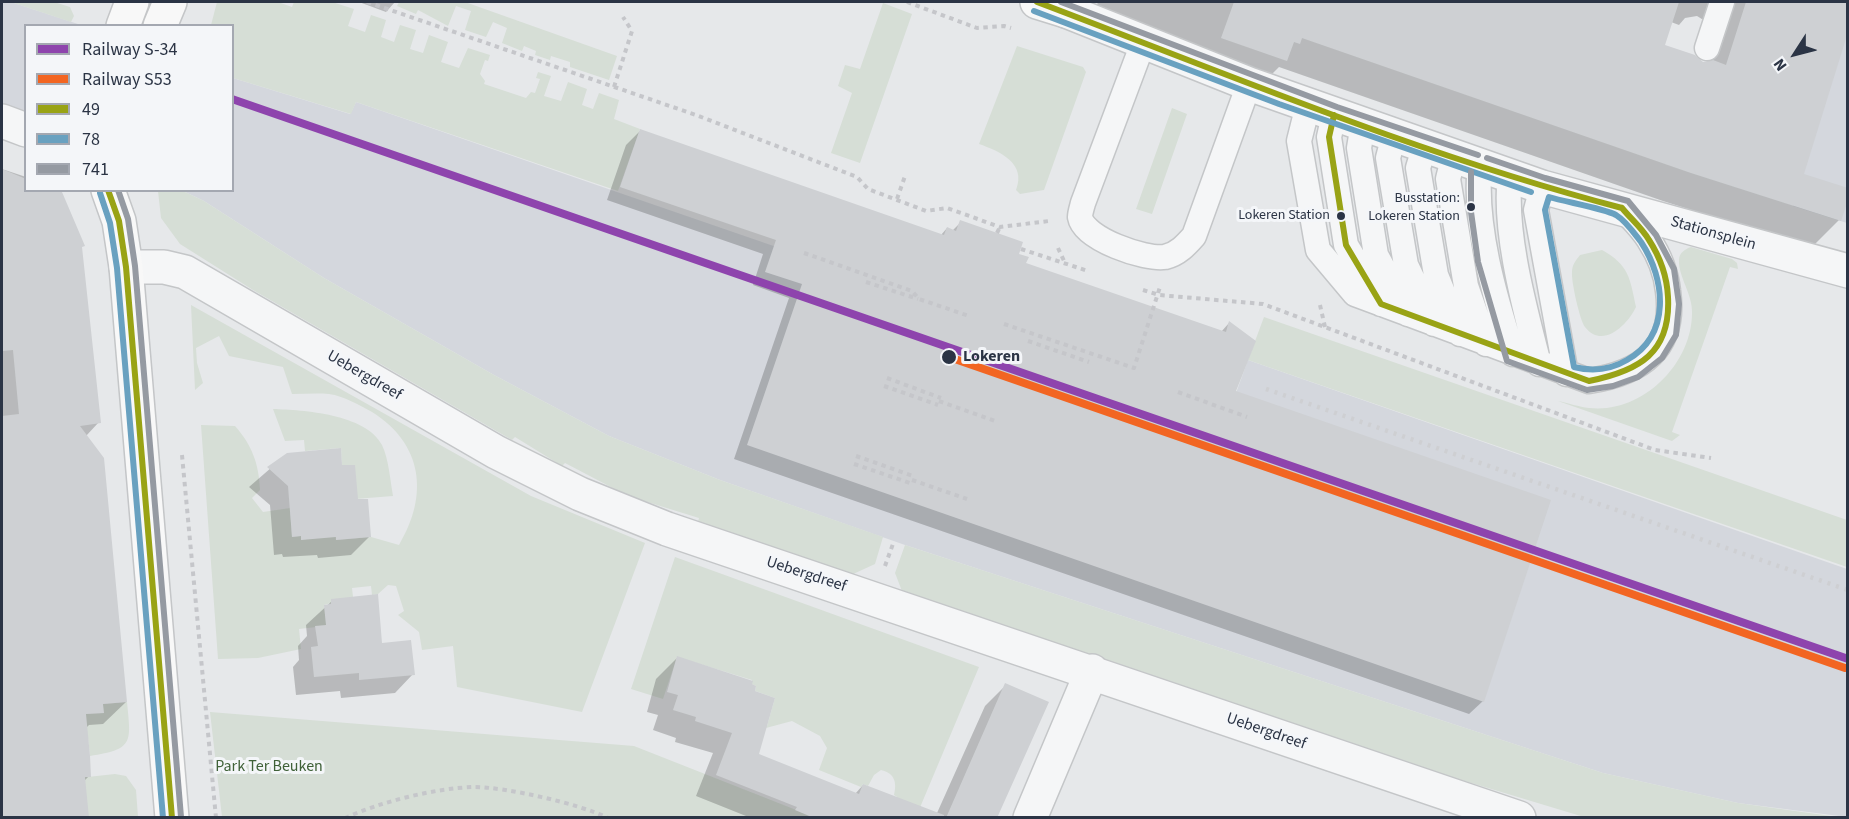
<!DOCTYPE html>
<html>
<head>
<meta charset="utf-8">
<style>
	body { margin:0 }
	#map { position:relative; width:1849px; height:819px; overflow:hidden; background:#e6e8ea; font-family:"Source Sans 3",sans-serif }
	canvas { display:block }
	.frame { position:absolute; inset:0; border:3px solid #2b3445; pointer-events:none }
	.legend { position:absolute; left:24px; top:24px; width:210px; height:168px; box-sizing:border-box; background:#f4f6f9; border:2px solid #a4a8b1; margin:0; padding:8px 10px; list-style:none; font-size:18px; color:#2b3445 }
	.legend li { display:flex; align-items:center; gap:12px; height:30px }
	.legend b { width:30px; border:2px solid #a4a8b1 }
	.north { position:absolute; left:1765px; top:24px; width:60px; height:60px; -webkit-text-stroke:4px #f4f6f9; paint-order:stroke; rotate:234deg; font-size:16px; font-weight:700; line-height:24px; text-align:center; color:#2b3445 }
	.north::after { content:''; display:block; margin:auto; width:21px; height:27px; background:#2b3445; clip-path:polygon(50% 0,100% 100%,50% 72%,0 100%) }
</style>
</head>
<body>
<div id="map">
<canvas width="1849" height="819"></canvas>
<div class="frame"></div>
<ul class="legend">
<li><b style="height:8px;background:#8e44ad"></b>Railway S-34</li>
<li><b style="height:8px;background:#f26522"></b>Railway S53</li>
<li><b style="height:8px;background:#99a315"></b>49</li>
<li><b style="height:8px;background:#69a1c0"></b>78</li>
<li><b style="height:8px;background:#959aa2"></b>741</li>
</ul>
<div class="north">N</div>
</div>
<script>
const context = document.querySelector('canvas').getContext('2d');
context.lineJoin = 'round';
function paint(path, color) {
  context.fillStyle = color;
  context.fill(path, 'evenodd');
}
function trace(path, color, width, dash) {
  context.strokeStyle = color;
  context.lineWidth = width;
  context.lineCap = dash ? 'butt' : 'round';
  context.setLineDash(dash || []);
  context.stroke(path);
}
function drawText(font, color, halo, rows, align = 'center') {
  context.font = font + ' "Source Sans 3",sans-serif';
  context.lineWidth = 6;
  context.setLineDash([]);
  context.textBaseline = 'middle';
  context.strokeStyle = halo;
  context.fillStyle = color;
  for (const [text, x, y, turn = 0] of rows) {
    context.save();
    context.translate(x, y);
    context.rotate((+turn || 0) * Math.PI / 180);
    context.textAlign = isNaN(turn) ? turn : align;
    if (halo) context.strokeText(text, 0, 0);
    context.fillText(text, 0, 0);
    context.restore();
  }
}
const built = new Path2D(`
	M2,2H11L81,25L26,26L25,116L2,108Z
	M1847,32V223L1793,206Z
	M233,78L350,114L356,102L1232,404L1248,360L1847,569V817L1738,803L1603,773L905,545L720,480L609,436L494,375L324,278L204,201L183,191L232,190Z`);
const green = new Path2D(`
	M11,2H54L70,7L74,16L71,22Z
	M217,2H278L292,7L294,2H332L354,9L348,26L365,32L371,15L386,20L381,37L394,42L400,25L416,30L410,49L423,53L429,35L448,42L441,62L459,68L468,48L490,55L488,61L485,60L480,74L485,81L484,84L526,98L531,92L535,93L540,79L536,78L538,72L551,76L544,96L561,101L568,82L587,89L582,105L593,109L599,93L619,100L614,119L640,129L618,191L356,102L351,114L233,78L232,26L211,25Z
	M399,2H465L617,56L609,80L570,67V62L551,56L550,60L535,55L536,51L524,46L522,51L502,43L507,28L493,22L486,37L465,30L471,11L456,6L448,26L418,10L416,14L397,6Z
	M883,3L912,14L860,163L831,153L852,93L838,86L845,65L860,69Z
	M1017,46L1083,67L1086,72L1044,190L1020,194L1016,190C1027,163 999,151 979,144Z
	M1172,108L1187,114L1152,214L1136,209Z
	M158,191H183L204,201L324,278L494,375L609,436L720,480L883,537L875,564L851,575L698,522L699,518L628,496L565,463L562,466L515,437L512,440L253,290L180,244L161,218Z
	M1691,247L1732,259L1737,263L1738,269L1730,267L1672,432L1680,435L1672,441L1558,401C1568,403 1579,407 1589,408C1642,414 1692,364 1692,313C1693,295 1678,276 1679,260C1679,253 1685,249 1691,247Z
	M1602,250C1629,265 1630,278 1636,307C1628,324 1603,350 1585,327C1580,321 1571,281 1572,272C1572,265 1576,260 1580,255Z
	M191,305L531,496L645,543L582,712L457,687L453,646L422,650L419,632L398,615L404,611L396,586L388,585L378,594L372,595L371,586L352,588L353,597L324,605L326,623L333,625L299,629L301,649L258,658L218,659L201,425L235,426C252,445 259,464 260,490L252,498L263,512L290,508L292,537L301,536V540L335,533L336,540L371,537L399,545C429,495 423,444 372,412C359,405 344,396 329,394C317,393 304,394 292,394L283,367L229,356L219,336L196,348L197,363L203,383L195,390Z
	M1264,317L1847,520V567L1248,360Z
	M273,409C303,410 366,414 382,445C389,460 390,480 393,496L355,499V465H342L341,448L305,451L304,440L285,441Z
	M905,545L1603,773L1738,803L1838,817H1584L1349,746L902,591L895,573Z
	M675,557L979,667L916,817H888L897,797L894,795C897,783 895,773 881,770L874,775L868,786L863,784L861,787L819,770L827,748L820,736L792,721L740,735L746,719L767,726L775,698L755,691L756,686L752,684V680L677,657L663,699L631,689Z
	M127,702C131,743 134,749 90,756L88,738L75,739L73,714L103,713V704Z
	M210,712L634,746L814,817H222Z
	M115,774L126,776L136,790L138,817L89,818L60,780Z`);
const shadow = new Path2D(`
	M359,2H395L386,12Z
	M1098,2H1848V23L1802,175L1839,220L1811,248L1663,201L1279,67L1258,88L1095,10ZM1697,16L1705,21L1717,36L1708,63H1703L1663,46L1671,22L1679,25L1685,18Z
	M640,131L941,235L947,228L952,231L961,222L1017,254L1024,264L1221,332L1229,323L1234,392L1483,701L1469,714L734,459L789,298L753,285L763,254L607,200L626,145Z
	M2,169L26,177V190H52L61,193L80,248L99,422L86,436L126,702L103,724L89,725L85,729L89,776L84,781L88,818H2Z
	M287,454L341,467L370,536L351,555L318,558L317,555L283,557L282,554L274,555L270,505L249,487Z
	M332,601L413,674L395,693L341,698L340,691L296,695L293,667L299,660L298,646L307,636L306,625Z
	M677,658L758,755L855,794L863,785L937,813L985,706L1006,685L996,818H751L696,796L713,753L675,742L676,738L653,730L658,715L647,712L656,679Z`);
const building = new Path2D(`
	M1234,2H1679L1665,45L1695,55L1703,62L1713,60L1726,65L1746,2H1848V32L1804,174L1848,188V200L1841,221L1691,173L1302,38L1300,44L1294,42L1287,61L1221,38Z
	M640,129L944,235L947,227L956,231L960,220L1023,242L1019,254L1029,257L1026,263L1226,332L1229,321L1256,341L1236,391L1551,500L1484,702L747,445L802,284L765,272L776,240L620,187Z
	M2,169L26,179V190L62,192L85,246L82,247L101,423L80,426L104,458L127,702L103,704L104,713L86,714L90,756L91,777H85L89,818H2V416L19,414L13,350L2,351Z
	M341,448L342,465H355L358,499H368L371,537L336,540V537L301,540V536L292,537L288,486L267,467L287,453Z
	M378,594L382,643L411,640L415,675L359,680V673L314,677L311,647L318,646L315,626L326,625L324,605L331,604V599Z
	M677,656L753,681L752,684L756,686L755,691L775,698L759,754L859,794L863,784L944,815V818H814L795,810L797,807L716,775L732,733L695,721L696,717L673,710L678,695L667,692Z
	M1005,683L1049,702L997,818H946Z`);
const path = new Path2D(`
	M367,2L696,115L857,177L868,189L926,211L947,208L1000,227L1049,221
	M907,2L977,28L1004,26L1011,28
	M614,87L632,31L623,17
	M897,199L905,176
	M997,233L1000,227
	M1058,248L1065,263
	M1021,249L1088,271
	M804,253L912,291L919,299L969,316
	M866,282L918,299
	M1143,290L1159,295L1263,304L1655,450L1711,458
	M1320,305L1325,327
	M1004,324L1134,368L1160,287
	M1028,341L1089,362
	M887,378L941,398
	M884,386L938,405
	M1178,392L1247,417
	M939,401L995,421
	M182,455L216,818
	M856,456L913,476
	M854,464L910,483
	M912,480L967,499
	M885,566L894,541
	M345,818C380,802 435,788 474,787C506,787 580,804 608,818`);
const lane = new Path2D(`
	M1143,43L1083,203C1082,207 1080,213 1080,217C1084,239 1145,260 1165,257C1178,254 1186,245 1194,236L1249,84
	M1707,48L1722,2
	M1308,105L1299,141L1318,250L1355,294L1589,381C1641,373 1676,349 1668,291C1666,273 1659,255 1649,240C1642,228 1631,218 1622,208
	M1334,115L1329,137L1346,245L1381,304
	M1363,124L1359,148L1376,255L1408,314
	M1394,135L1388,158L1406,265L1434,324
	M1425,145L1418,168L1436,275L1460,334
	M1454,155L1448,179L1466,286L1486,344
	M1480,164C1473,223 1495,298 1513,354
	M1510,175C1503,231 1525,309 1539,364
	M1542,187L1536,210L1566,374`);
const street = new Path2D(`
	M1066,11L1249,84L1542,187L1848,271
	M2,121L26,130
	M126,267H164L185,272L496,452L580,494L667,529L1519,818
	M1030,818L1092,671`);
const secondary = new Path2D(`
	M1037,2L1066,11L1069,2
	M123,26L132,2
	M160,26L170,2
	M108,190L119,221L126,267L172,818`);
const rail = new Path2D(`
	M1266,389L1848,590`);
const bus1 = new Path2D(`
	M1037,2C1230,75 1422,156 1622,208
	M1334,115L1329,137L1346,245L1381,304L1589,381C1639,371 1671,353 1668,297C1667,277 1660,257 1649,240C1642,228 1631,219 1622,208
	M108,190L119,221L126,267L172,818`);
const bus2 = new Path2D(`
	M1034,11L1279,104L1531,192
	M100,193L110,223L117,268L163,818
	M1549,197C1565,202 1603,208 1616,215C1626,221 1634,233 1641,242C1666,280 1671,335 1627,360C1610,370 1593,372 1574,367L1545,210Z`);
const bus3 = new Path2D(`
	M1061,2L1337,107L1478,155
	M1471,172V212L1478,262L1507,361L1587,390L1613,386L1638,377L1662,358L1676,335L1679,304L1674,269L1656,235L1628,201L1545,178L1487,158
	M118,190L128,219L135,266L181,817`);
const rail1 = new Path2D(`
	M232,99L1848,659`);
const rail2 = new Path2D(`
	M949,357L1845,668`);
const markers = [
	[1471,207,5,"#2b3445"],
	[1341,216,5,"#2b3445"],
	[949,357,8,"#2b3445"]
];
const busNames = [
	["Busstation:",1460,199],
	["Lokeren Station",1460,217],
	["Lokeren Station",1330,216]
];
const streetNames = [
	["Stationsplein",1713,234,16],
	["Uebergdreef",364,376,30],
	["Uebergdreef",806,575,18],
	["Uebergdreef",1266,732,19]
];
const stopNames = [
	["Lokeren",963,357]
];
const parkNames = [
	["Park Ter Beuken",269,767]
];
paint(built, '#d4d7dd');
paint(green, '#d6ded6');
paint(shadow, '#0003');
paint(building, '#ced0d3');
trace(lane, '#c4c6c8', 27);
trace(street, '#c4c6c8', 36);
trace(secondary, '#c4c6c8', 36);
trace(path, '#c5c6ca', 4, [4.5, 4.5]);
trace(lane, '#f5f6f7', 24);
trace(street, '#f5f6f7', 33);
trace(secondary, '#f8f8f8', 33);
trace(rail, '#cecfd2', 4.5, [3, 6]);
trace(bus1, '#99a315', 6);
trace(bus2, '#69a1c0', 6);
trace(bus3, '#959aa2', 6);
trace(rail1, '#8e44ad', 8);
trace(rail2, '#f26522', 8);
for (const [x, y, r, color] of markers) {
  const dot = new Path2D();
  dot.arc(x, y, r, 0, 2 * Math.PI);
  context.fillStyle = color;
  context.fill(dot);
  trace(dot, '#f4f6f9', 2);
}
drawText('14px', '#2b3445', '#f4f6f9', busNames, 'right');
drawText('16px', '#2b3445', '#f4f6f9', streetNames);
drawText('bold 16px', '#2b3445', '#f4f6f9', stopNames, 'left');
drawText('16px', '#3f6138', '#f4f6f9', parkNames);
</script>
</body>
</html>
